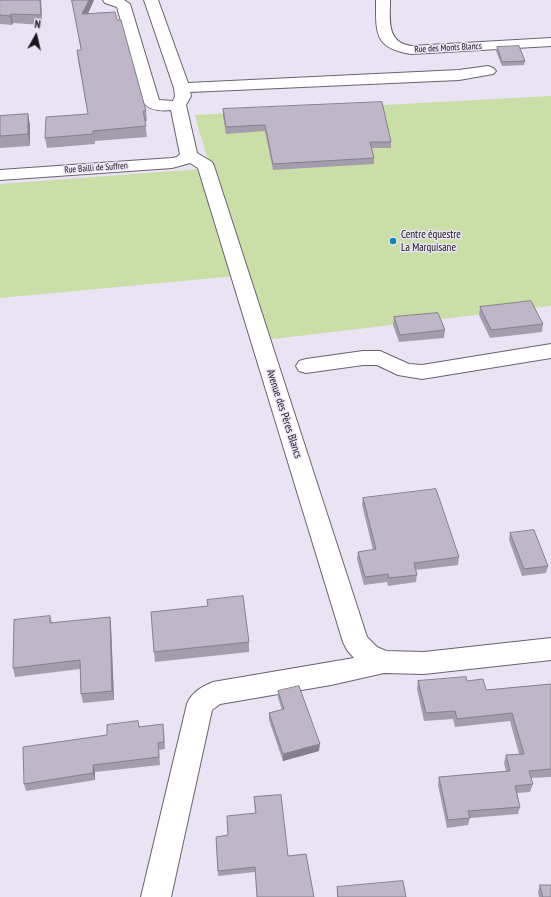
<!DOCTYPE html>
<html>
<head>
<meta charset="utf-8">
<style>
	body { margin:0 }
	#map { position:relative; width:551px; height:897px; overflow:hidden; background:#eae3f3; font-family:"PT Sans Narrow",sans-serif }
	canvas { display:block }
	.north { position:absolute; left:16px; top:16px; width:40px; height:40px; -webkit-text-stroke:3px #eae3f3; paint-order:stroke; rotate:8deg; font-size:11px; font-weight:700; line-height:16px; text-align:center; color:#18151b }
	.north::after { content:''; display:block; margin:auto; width:14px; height:18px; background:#18151b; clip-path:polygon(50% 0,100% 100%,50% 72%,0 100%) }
</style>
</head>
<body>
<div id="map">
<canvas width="551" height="897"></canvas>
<div class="north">N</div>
</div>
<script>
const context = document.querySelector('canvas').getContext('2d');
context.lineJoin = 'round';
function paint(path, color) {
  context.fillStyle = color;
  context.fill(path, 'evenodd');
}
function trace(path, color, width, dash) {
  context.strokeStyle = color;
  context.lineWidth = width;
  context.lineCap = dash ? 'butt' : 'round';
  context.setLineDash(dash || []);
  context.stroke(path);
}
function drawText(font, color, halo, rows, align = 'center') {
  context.font = font + ' "PT Sans Narrow",sans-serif';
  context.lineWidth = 3;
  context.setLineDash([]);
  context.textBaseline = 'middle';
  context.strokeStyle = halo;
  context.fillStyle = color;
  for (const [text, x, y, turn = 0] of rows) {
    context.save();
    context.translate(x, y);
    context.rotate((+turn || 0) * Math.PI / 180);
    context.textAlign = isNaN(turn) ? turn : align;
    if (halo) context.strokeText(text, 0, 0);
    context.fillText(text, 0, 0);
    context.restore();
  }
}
const green = new Path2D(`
	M551,96V306L265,340L199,131L195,115Z
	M201,169L236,276L0,298V184Z`);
const minor = new Path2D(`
	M103,0H124L130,4L159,100L173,101L175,96L174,88L144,0H158L188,83L459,70L488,66L493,68L496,71L493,74L459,80L190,92L191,96L186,105L197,153L212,162L214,166L367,637L377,647L386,651L424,652L551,638V660L424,674L384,673L331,685L220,704L212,710L171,897H141L187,704C192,692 201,687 213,682L354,658L347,650L343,642L198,168L190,163L172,168L0,180V170L172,158L177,157L180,154L171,110C162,111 150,111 144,103L117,7L105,3Z
	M376,0H390C390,20 386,42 411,46L551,38V46L411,54C374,48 376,33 376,0Z
	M551,344V358L422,379L398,375L377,365H363L306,373L299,371L296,366L299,361L306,359L363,351H380L409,364L422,365Z`);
const wall = new Path2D(`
	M0,0H41L42,25L13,23L12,25L0,24Z
	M72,0H94L88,14L146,111L147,121H145L147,137L95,141V144L47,148L45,138L88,114L78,60L77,50H81Z
	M497,47L525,61L524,65L502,66L496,51Z
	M223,109L391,142V148H371L374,158V164L273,170L265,131L226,134L223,116Z
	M28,114L30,126V146L0,148V116Z
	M480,307L543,324L542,332L490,338L479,315Z
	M394,317L445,330L444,338L399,342L393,325Z
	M363,498L459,557L458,565L416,570L417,575L416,582L388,586L387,582L364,585L357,559L358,552L373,550L362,505Z
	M510,533L548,566L546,573L522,576L509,540Z
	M50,616L52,623L110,617L111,626L114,700L83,703L81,694L80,669L15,677L13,668Z
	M249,642V652L155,662L154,652Z
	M418,681H467L486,690L551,684V777L531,778L533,784L530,792L517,793L520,807L518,814L470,818L468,825L447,828L438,785L439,777L506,771L504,763L506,755L519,754L510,721L455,727L453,719L424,721L417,689Z
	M278,691L319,751L283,761L269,720V713L282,710L278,698Z
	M138,721L139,727L164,731L165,749L159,750L160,765L95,772V780L26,791L24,784L107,735Z
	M281,795L255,872L218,876L216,837L228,835L255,813L254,797Z
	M540,885L551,897H539L538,892Z
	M337,887L406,897H337Z`);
const shadedWall = new Path2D(`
	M40,0H41L42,25L41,15Z
	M89,0H94L83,24L82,14Z
	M11,14L13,23L12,25L10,16Z
	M28,114L30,126V146L28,134Z
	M110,617L111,626L114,700L112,691Z
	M320,744L319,751L283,761V754Z
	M93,765L95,772V780L93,773Z`);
const building = new Path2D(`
	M0,0H40L41,15L11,14L10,16L0,15Z
	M72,0H89L82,14L115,12L117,20H121L146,111H143L146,126L93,131V134L45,138L46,117L88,114L77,50H81Z
	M519,46L525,61L502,62L497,47Z
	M382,102L391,142H370L374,158L273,164L265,125L226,127L223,109Z
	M28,114V134L0,136V116Z
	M531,301L543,324L491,330L480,307Z
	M438,313L445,330L400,335L394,317Z
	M436,489L459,557L414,563L417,575L389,578L388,574L365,577L358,552L376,549L363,498Z
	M534,530L548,566L524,569L510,533Z
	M243,596L249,642L154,652L151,612L208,606L207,600Z
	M50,616V623L110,617L112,691L81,694L80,660L13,668L14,620Z
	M466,677L467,681L483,679L486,690L551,684V769L529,771L533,784L515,786L520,807L468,811L470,818L448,820L439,777L510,771L506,755L524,754L512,713L457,719L455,711L426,713L418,681Z
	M299,686L320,744L283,754L269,713L284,709L278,691Z
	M138,721L139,727L163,724L164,742L158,743L159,757L93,765V773L24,784L23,747L107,735V725Z
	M281,795L288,856L306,854L314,897H257L255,867L218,871L216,837L228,835L227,816L256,813L254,797Z
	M403,881L406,897H338L337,887Z
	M540,885H551V897H543Z`);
const markers = [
	[393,241,4,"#1087ab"]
];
const farStreetnames = [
	["Rue des Monts Blancs",448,48,-3],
	["Rue Bailli de Suffren",96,168,-4]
];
const poiNames = [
	["Centre équestre",401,235],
	["La Marquisane",401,248]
];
const streetNames = [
	["Avenue des Pères Blancs",284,414,72]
];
paint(green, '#c9dfa7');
trace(minor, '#696270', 2);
paint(minor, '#fff');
paint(wall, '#a49dab');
paint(shadedWall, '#86808b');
paint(building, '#bfb7c7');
trace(building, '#86808b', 1);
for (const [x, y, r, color] of markers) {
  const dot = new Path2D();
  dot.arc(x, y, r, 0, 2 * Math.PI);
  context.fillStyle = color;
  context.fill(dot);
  trace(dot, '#eae3f3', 1.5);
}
drawText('9px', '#18151b', '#eae3f3', farStreetnames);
drawText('11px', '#18151b', '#eae3f3', poiNames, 'left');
drawText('11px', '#18151b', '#eae3f3', streetNames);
</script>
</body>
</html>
